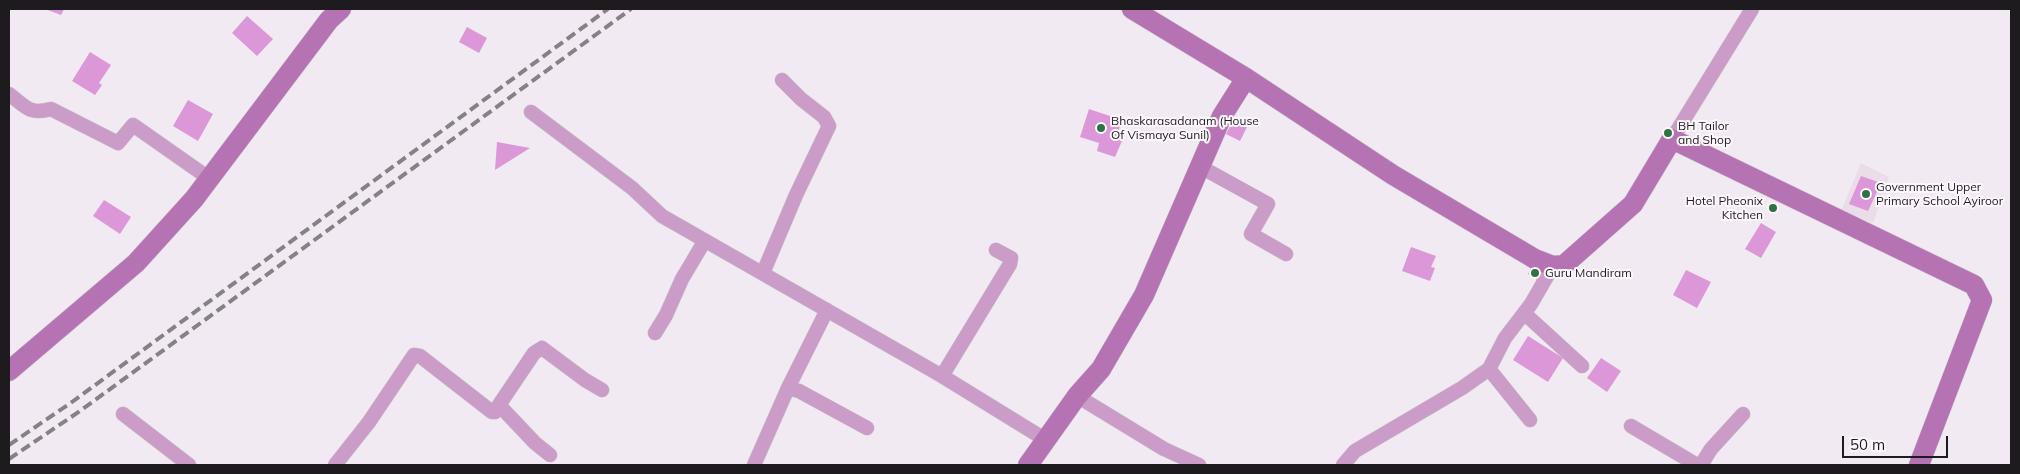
<!DOCTYPE html>
<html>
<head>
<meta charset="utf-8">
<style>
	body { margin:0 }
	#map { position:relative; width:2020px; height:474px; overflow:hidden; background:#f2eaf2; font-family:Mulish,sans-serif }
	canvas { display:block }
	.frame { position:absolute; inset:0; border:10px solid #1e1b1e; pointer-events:none }
	.scale { position:absolute; left:1842px; top:436px; width:106px; height:22px; box-sizing:border-box; border:2px solid #1e1b1e; border-top:0; padding-left:6px; font-size:15px; line-height:18px; white-space:nowrap; color:#1e1b1e; -webkit-text-stroke:4px #fff7fe; paint-order:stroke }
</style>
</head>
<body>
<div id="map">
<canvas width="2020" height="474"></canvas>
<div class="frame"></div>
<div class="scale">50 m</div>
</div>
<script>
const context = document.querySelector('canvas').getContext('2d');
context.lineJoin = 'round';
function paint(path, color) {
  context.fillStyle = color;
  context.fill(path, 'evenodd');
}
function trace(path, color, width, dash) {
  context.strokeStyle = color;
  context.lineWidth = width;
  context.lineCap = dash ? 'butt' : 'round';
  context.setLineDash(dash || []);
  context.stroke(path);
}
function drawText(font, color, halo, rows, align = 'center') {
  context.font = font + ' Mulish,sans-serif';
  context.lineWidth = 4;
  context.setLineDash([]);
  context.textBaseline = 'middle';
  context.strokeStyle = halo;
  context.fillStyle = color;
  for (const [text, x, y, turn = 0] of rows) {
    context.save();
    context.translate(x, y);
    context.rotate((+turn || 0) * Math.PI / 180);
    context.textAlign = isNaN(turn) ? turn : align;
    if (halo) context.strokeText(text, 0, 0);
    context.fillText(text, 0, 0);
    context.restore();
  }
}
const built = new Path2D(`
	M1861,163L1889,177L1873,223L1841,211Z`);
const building = new Path2D(`
	M45,9H64L61,15Z
	M247,16L273,39L257,56L232,33Z
	M467,27L487,38L479,53L459,42Z
	M90,52L111,65L99,83L102,85L95,95L72,81Z
	M188,100L213,114L198,141L173,126Z
	M1089,109L1122,120L1116,139L1122,141L1115,157L1097,151L1099,143L1080,137Z
	M1233,120L1247,127L1240,141L1226,134Z
	M497,142L530,148L495,170Z
	M1861,176L1881,183L1868,211L1849,204Z
	M104,200L131,217L120,234L93,216Z
	M1761,223L1776,232L1761,258L1745,249Z
	M1411,247L1436,256L1431,267L1435,268L1430,281L1402,271Z
	M1532,265L1542,271L1537,280L1528,274Z
	M1686,270L1711,282L1697,308L1673,295Z
	M1528,336L1563,358L1548,382L1513,360Z
	M1601,358L1621,371L1607,392L1587,378Z`);
const minor = new Path2D(`
	M9,94C26,107 29,115 51,109L118,143L133,125L210,179
	M531,112L632,188L662,216L942,376L1046,440
	M1672,139L1752,9
	M1199,166L1268,204L1251,234L1286,254
	M763,273L796,195L829,126L824,117L801,99L782,80
	M1524,313L1582,366
	M655,333L666,315L682,279L704,242
	M1489,369L1530,420
	M942,376L1010,264L1011,258L996,250
	M788,388L799,391L867,428
	M1077,396L1164,449L1199,465
	M499,405L535,443L550,455
	M123,414L189,465
	M1631,426L1697,465
	M335,465L369,422L414,355L420,356L492,412H495L499,405L534,353L542,348L585,380L602,390
	M754,465L788,388L827,310
	M1343,465L1355,451L1462,388L1489,369L1505,338L1531,304L1553,266
	M1701,465L1711,449L1743,414`);
const secondary = new Path2D(`
	M1132,9L1246,78L1393,175L1535,259L1553,266L1564,265L1633,204L1672,139L1974,285L1982,300L1919,465
	M9,371L136,263L194,199L329,20L341,9
	M1028,465L1077,396L1101,369L1144,295L1222,116L1246,78`);
const rail = new Path2D(`
	M9,445L72,402L608,9
	M9,459L80,411L631,9`);
const markers = [
	[1101,128,5,"#2d7441"],
	[1668,133,5,"#2d7441"],
	[1866,194,5,"#2d7441"],
	[1773,208,5,"#2d7441"],
	[1535,273,5,"#2d7441"]
];
const poiNames = [
	["Bhaskarasadanam (House",1111,121],
	["Of Vismaya Sunil)",1111,135],
	["BH Tailor",1678,126],
	["and Shop",1678,140],
	["Government Upper",1876,187],
	["Primary School Ayiroor",1876,201],
	["Hotel Pheonix",1763,201,"right"],
	["Kitchen",1763,215,"right"],
	["Guru Mandiram",1545,273]
];
paint(built, '#eadce9');
paint(building, '#db97d8');
trace(minor, '#ccc5cc', 15);
trace(secondary, '#ccc5cc', 21);
trace(minor, '#ca9cc7', 14);
trace(secondary, '#b673b3', 20);
trace(rail, '#868186', 4, [10, 5]);
for (const [x, y, r, color] of markers) {
  const dot = new Path2D();
  dot.arc(x, y, r, 0, 2 * Math.PI);
  context.fillStyle = color;
  context.fill(dot);
  trace(dot, '#fff7fe', 2);
}
drawText('12px', '#1e1b1e', '#fff7fe', poiNames, 'left');
</script>
</body>
</html>
